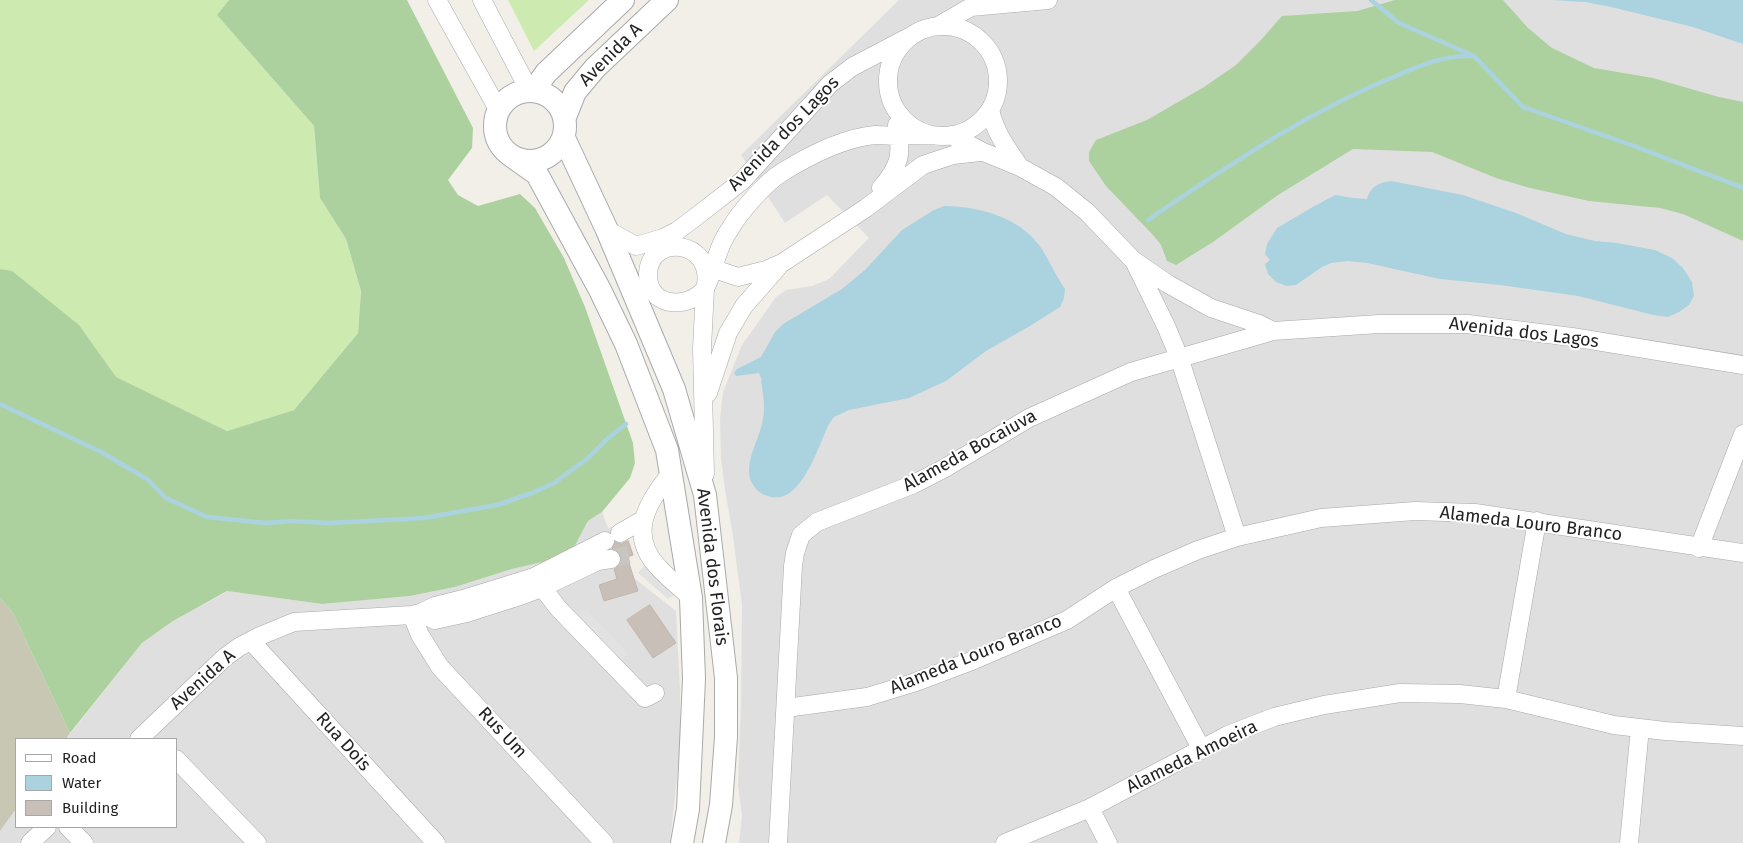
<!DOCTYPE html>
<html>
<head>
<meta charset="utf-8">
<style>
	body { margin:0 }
	#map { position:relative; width:1743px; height:843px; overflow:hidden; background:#f2efe9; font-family:"Fira Sans",sans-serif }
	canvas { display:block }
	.legend { position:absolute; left:15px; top:738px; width:162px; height:90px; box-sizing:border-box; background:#fff; border:1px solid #a7a7a7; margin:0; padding:6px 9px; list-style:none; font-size:15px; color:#222 }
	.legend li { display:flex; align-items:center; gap:10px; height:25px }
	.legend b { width:25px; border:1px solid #a7a7a7 }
</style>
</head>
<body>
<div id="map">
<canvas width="1743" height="843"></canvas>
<ul class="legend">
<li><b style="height:6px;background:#fff"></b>Road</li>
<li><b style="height:14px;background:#aad3df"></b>Water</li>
<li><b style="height:14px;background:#c7bfb8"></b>Building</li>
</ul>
</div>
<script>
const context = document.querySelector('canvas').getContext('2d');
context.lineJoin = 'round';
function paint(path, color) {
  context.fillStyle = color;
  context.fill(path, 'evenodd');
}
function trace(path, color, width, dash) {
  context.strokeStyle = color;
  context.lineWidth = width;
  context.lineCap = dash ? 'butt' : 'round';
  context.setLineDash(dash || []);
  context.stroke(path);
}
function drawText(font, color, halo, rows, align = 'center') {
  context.font = font + ' "Fira Sans",sans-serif';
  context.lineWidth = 4;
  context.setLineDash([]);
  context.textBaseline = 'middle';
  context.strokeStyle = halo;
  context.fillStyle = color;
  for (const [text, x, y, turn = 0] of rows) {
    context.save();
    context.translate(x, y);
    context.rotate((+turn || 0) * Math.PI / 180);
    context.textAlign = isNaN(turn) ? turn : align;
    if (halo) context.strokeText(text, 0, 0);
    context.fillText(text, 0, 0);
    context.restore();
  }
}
const residential = new Path2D(`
	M899,0H1743V843H739L742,816L738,786L741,704L742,605L733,536L725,490L721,458L720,419L723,392L742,345L776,297L786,290L812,286L829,279L869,238L827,195L785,223L741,155Z
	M602,512L608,528L618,525L623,541L629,540L634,555L628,558L634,578L676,611L680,689V749L670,843H0V831L16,809V827H176V739H66L142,643L173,621L228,591L322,604L410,596L455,587L512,569L560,558L581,534L588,521Z`);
const construction = new Path2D(`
	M0,598L13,613L70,733L66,739H16V809L0,831Z`);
const grass = new Path2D(`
	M0,0H229L217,15L314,126L320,198L346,239L361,291L358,333L294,410L227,431L115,377L78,325L12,272L0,269Z
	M508,0H589L534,51Z`);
const forest = new Path2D(`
	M229,0H407L473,128L472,148L448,180L458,195L478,206L520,194L535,208L564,258L585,307L633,443L635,463L630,478L602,512L588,521L573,549L560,558L512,569L455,587L410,596L322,604L227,591L173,621L142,643L70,733L13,613L0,598V269L12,271L79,325L116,377L227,431L294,410L358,333L361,291L346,239L320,198L314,126L217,15Z
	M1395,0H1503L1528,28L1552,48L1594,68L1653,78L1719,97L1743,102V241L1683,214L1660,208L1589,201L1530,188L1496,178L1432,152L1353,149L1278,195L1213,242L1176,265L1167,261L1161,245L1153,235L1106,186L1089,161V152L1096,140L1147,120L1204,87L1236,65L1260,41L1282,16L1357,11Z`);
const parking = new Path2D(`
	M645,565L678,593L668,599L638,573Z
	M586,609L629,654L617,665L574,621Z`);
const water = new Path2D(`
	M1552,0H1743V44L1693,27L1611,7L1585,2Z
	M1391,181L1463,195L1516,213L1566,234L1595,241L1617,243L1655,250L1672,258L1683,268L1692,282L1694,296L1689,305L1679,312L1668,317L1653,315L1578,296L1500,285L1440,279L1367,263L1348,261L1331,263L1322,267L1296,285L1286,286L1276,282L1268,274L1265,264L1270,260L1265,254L1267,244L1277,228L1311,208L1335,195L1353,198L1367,199C1371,186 1378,183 1391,181Z
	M944,206C978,206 1018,217 1039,245C1049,259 1055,275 1065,289L1064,298L1060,307L1030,326L986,351L946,381L909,398L849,410L834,417L829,424C818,446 800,511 765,495C755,491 749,481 749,471C749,453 760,437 763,419C766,406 762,391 761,378L759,373L736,376L734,373L737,369L761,357L775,332L783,324L842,289L865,270L902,230L934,210Z`);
const stream = new Path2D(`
	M1371,0L1399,23L1474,56L1523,107L1634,146L1743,188
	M1148,220C1226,167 1304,114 1391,78C1417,67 1442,55 1471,56
	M0,404L101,452L147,479L166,498L207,517L266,523L291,521L329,523L424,518L497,505L532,493L554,483L587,459L608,438L626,424`);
const building = new Path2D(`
	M628,541L633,555L627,557L638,591L604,601L599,585L617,579L614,569L618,567L621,562L620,553L612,549L615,542L621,544Z
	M650,605L676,643L653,658L627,620Z`);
const minorTunnel = new Path2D(`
	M611,559L633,554`);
const minor = new Path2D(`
	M437,0L499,111
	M482,0L529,90
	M938,26L971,7L1048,0
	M888 81a55 55 0 1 1 110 0a55 55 0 1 1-110 0Z
	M990,110C995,132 1007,149 1020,167
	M951,135L981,151L1020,167L1056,187L1087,212L1133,260L1168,284L1211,308L1259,324L1273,331L1379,324H1468L1572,337L1743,365
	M881,188C901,165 902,153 897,125
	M607,230L636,246L663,238L677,231L693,219L742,181L830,84L852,67L911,36
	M1135,263L1166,326L1179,357L1237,537
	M705,266L738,277L766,270L782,263L866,208L923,165L953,155L980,152
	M706,285C713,240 651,233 648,273C647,305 683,311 703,291C710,283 713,267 717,256C720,247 724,237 730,229C739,213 765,183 781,173C808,156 843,138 875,135C883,135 891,136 898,136C910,135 921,135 932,135
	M708,393L728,333L744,306L778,267
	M672,472C647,502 627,535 659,568C669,579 681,588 691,598
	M705,474L702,348L705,289
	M620,533L644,519
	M1699,548L1743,434
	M535,578L558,608L645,698L655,693
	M1116,588L1202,750
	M420,613L435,620L467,613L517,597L541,588L598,561L611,559
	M412,615L420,635L440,667L604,843
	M251,641L436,843
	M1506,699L1537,521
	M786,708L867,697L913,683L974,660L1067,620L1116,588L1154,569L1198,550L1237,537L1321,518L1415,511L1475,513L1743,553
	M139,739L224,658L239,647L260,636L294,622L412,615L420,613L435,606L463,599L534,577L605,541
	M176,759L257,843
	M1090,808L1108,843
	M68,827L84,843
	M30,843L47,827
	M778,843L793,566L795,553L801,535L817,522L914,484L945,468L1029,418L1131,372L1273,331
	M1005,843L1090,808L1228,735L1274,717L1324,705L1400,693L1460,694L1506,699L1614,725L1665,731L1743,736
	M1629,843L1640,728`);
const tertiary = new Path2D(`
	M534,90L546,73L623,0
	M495 126a35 35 0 1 1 70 0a35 35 0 1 1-70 0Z
	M565,117L575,92L595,68L667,0
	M564,138L607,230L674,389L705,495L726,678V737L721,805L714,843
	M513,157L537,174L600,290L626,344L667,450L691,598L694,679L688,809L682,843`);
const streetNames = [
	["Avenida A",611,55,-45],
	["Avenida dos Lagos",784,134,-46],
	["Avenida dos Lagos",1524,333,7],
	["Alameda Bocaiuva",970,451,-29],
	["Alameda Louro Branco",1531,524,7],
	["Avenida dos Florais",712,567,83],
	["Alameda Louro Branco",976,655,-22],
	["Avenida A",203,680,-42],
	["Rus Um",502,733,47],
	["Rua Dois",343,742,48],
	["Alameda Amoeira",1192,757,-26]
];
paint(residential, '#e0dfdf');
paint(construction, '#c7c7b4');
paint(grass, '#cdebb0');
paint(forest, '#add19e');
paint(parking, '#e2e2e2');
paint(water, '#aad3df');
trace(stream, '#aad3df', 4.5);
paint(building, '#c7bfb8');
trace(building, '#c4b6ab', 1);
trace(minorTunnel, '#c8c6c1', 18, [18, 9]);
trace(minor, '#a9a9a9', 19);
trace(tertiary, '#a9a9a9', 24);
trace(minor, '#fff', 18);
trace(tertiary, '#fff', 22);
drawText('18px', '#222', '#fff', streetNames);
</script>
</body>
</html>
